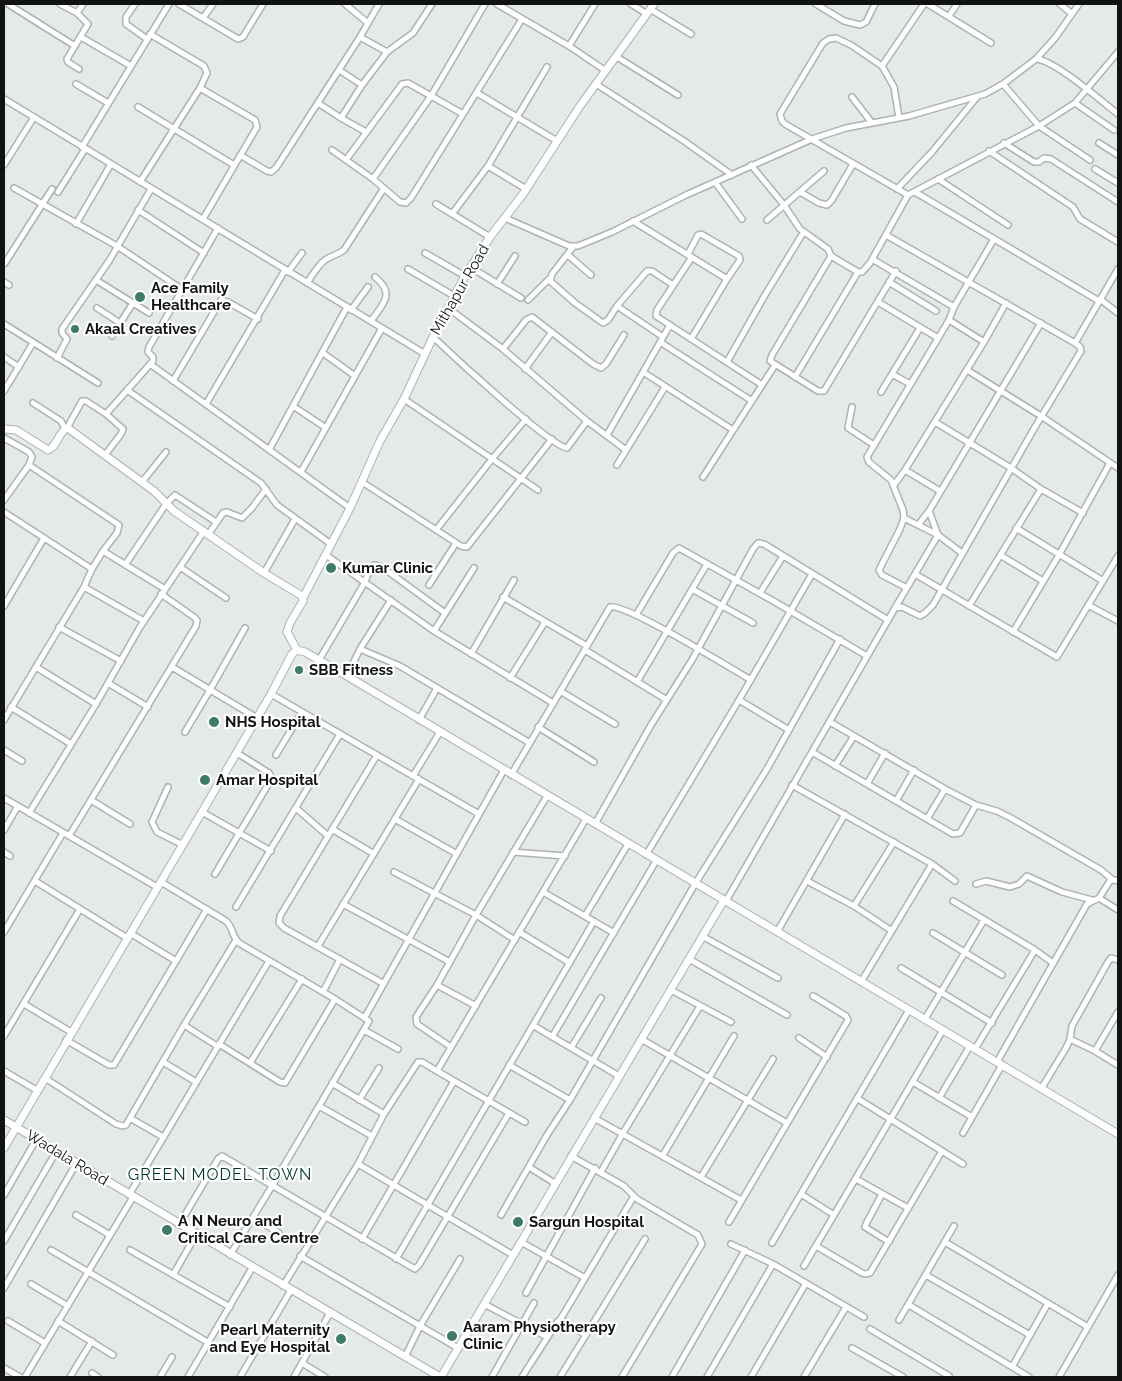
<!DOCTYPE html>
<html>
<head>
<meta charset="utf-8">
<style>
	body { margin:0 }
	#map { position:relative; width:1122px; height:1381px; overflow:hidden; background:#e3eae7; font-family:Raleway,sans-serif }
	canvas { display:block }
	.frame { position:absolute; inset:0; border:5px solid #111312; pointer-events:none }
</style>
</head>
<body>
<div id="map">
<canvas width="1122" height="1381"></canvas>
<div class="frame"></div>
</div>
<script>
const context = document.querySelector('canvas').getContext('2d');
context.lineJoin = 'round';
function trace(path, color, width, dash) {
  context.strokeStyle = color;
  context.lineWidth = width;
  context.lineCap = dash ? 'butt' : 'round';
  context.setLineDash(dash || []);
  context.stroke(path);
}
function drawText(font, color, halo, rows, align = 'center') {
  context.font = font + ' Raleway,sans-serif';
  context.lineWidth = 4.5;
  context.setLineDash([]);
  context.textBaseline = 'middle';
  context.strokeStyle = halo;
  context.fillStyle = color;
  for (const [text, x, y, turn = 0] of rows) {
    context.save();
    context.translate(x, y);
    context.rotate((+turn || 0) * Math.PI / 180);
    context.textAlign = isNaN(turn) ? turn : align;
    if (halo) context.strokeText(text, 0, 0);
    context.fillText(text, 0, 0);
    context.restore();
  }
}
const street = new Path2D(`
	M8,4L75,46
	M60,4L77,13L88,24L67,59L68,62L79,69
	M135,4L126,17V24L147,39
	M179,4L238,39L243,37L263,4
	M345,4L368,23
	M497,4L569,46L606,71
	M631,4L647,14
	M816,4L844,21L860,25L866,22L875,4
	M928,4L991,43
	M1060,4L1072,14
	M650,9L691,34
	M77,13L83,4
	M949,16L957,4
	M203,18L213,4
	M81,37L131,66
	M360,37L387,52
	M569,46L595,4
	M617,57L678,95
	M1036,59L1055,38L1079,4
	M882,66L924,4
	M339,70L362,85
	M76,84L108,103
	M596,84L684,141L732,175
	M1003,84L1039,126L1090,160
	M200,88L255,120L257,127L203,219
	M477,93L557,141
	M852,97L872,123
	M4,99L425,354
	M318,103L341,118L362,85L387,52L413,33L432,4
	M1075,103L1114,130
	M138,107L234,165
	M341,118L366,132
	M899,118L894,87L882,66L851,45L836,38L829,39L823,43L780,114L782,121L785,124L908,195
	M1004,143L1034,162H1039L1044,158L1051,159L1118,202
	M1099,143L1118,155
	M82,147L169,4
	M332,150L373,179L400,202L406,203L411,198L522,19
	M989,151L1073,207L1080,219L1118,242
	M240,155L267,171L271,172L276,168L360,37L379,4
	M346,160L402,84L408,83L463,114
	M4,165L34,117
	M751,165L784,205L800,229L828,249L831,256
	M488,166L547,67
	M1095,169L1118,183
	M373,179L431,96L485,4
	M938,179L1008,225
	M140,182L200,88L207,73L204,66L150,34
	M715,182L742,219
	M14,188L117,246L183,290
	M897,189L932,152L977,97
	M58,192L85,149
	M800,192L819,203L827,205L832,200L853,164
	M915,192L1099,301
	M436,204L490,237
	M138,210L204,253
	M452,214L488,166L526,189
	M505,218L569,246H578L612,232L686,195L812,139L846,128L909,116L985,94L1003,84L1036,59C1055,60 1102,102 1118,114
	M767,220L824,171
	M633,221L727,279L691,339
	M76,224L111,164
	M573,247L552,274L550,281L575,303L603,323L608,320L617,306L647,271H652L673,285
	M425,253L465,276
	M688,254L698,235L701,234L739,256L740,260L727,279
	M568,255L591,275
	M692,257L657,310L656,316L762,385
	M872,259L954,307
	M5,263L52,189
	M470,267L521,298
	M408,269L454,296
	M896,271L824,391H818L770,361L772,355L831,256L858,272H862L870,263L908,195L1039,126L1075,103L1118,52
	M288,272L302,253
	M96,280L149,313
	M4,282L9,285
	M889,282L936,311
	M307,283C312,276 318,265 325,260C332,255 338,255 344,250L384,188
	M497,284L515,256
	M1100,299L1118,313
	M528,300L549,279
	M878,302L938,338
	M617,306L663,337
	M97,308L120,323
	M448,308L503,349L587,421L626,450
	M351,310L368,287
	M949,320L984,342
	M371,321C383,304 396,294 375,277
	M4,324L98,383
	M112,336L133,303
	M433,337C452,355 550,446 567,448L587,421
	M660,342L752,401
	M1075,343L1118,269
	M503,349L526,320L532,317L593,364L601,368L606,364L624,335
	M323,353L355,376
	M4,357L19,367
	M57,358L67,339L62,333V329L109,261L151,189
	M727,362L765,295L803,233
	M150,364L350,508
	M525,369L552,332
	M967,370L1041,416L1118,468
	M643,372L733,430
	M892,374L910,384
	M795,377L858,272
	M173,381L221,300L228,302L258,319
	M127,390L261,483L277,505L331,544
	M4,391L33,343
	M881,392L920,328
	M404,399L538,490
	M33,403L61,421L65,429
	M206,404L285,270
	M293,406L326,428
	M852,407L848,428L874,445
	M935,422L1011,468L1041,489L1083,513
	M67,428L82,401H86L106,414L153,361V357L148,352L149,347L218,228
	M607,435L670,325
	M4,438L29,452L32,457L29,465L4,500
	M269,450L347,307
	M105,455L121,434L123,429L106,414
	M29,465L119,525L117,533L103,551L165,589
	M617,465L665,387
	M301,472L382,328
	M703,477L775,365
	M142,482L166,452
	M362,482L461,546L467,547L552,439
	M894,485L905,470
	M940,491L905,470L984,342L1006,303
	M4,512L92,569
	M904,518L938,535L962,553
	M918,525L929,511
	M1016,528L1103,581
	M436,530L492,459L526,419
	M208,535L223,513L227,512L242,518L252,508L266,489
	M326,555L434,631L553,703
	M1000,555L1043,581
	M125,565L166,504L175,495L216,522
	M180,567L226,598
	M264,573L295,519
	M915,574L1057,657L1118,556
	M429,585L456,543
	M84,587L92,569L103,551
	M907,588L882,575L879,570L900,529L904,518L903,510L891,480L869,462L867,457L949,320L954,307L994,239
	M692,589L753,623
	M760,593L783,556
	M503,597L587,646
	M1088,605L1118,621
	M4,606L44,538
	M969,606L1041,489
	M895,608L938,535L929,511L1041,323
	M636,615L673,553L679,548L775,602L867,656
	M59,627L121,661
	M434,631L474,568
	M1013,632L1059,555L1110,463
	M360,649L400,666L530,743
	M585,650L667,700
	M471,654L514,580
	M319,660L365,582L369,571L374,565L382,567L445,613
	M36,667L96,704
	M172,667L257,718
	M347,676L360,649L391,600
	M510,678L545,622
	M637,682L707,564
	M108,683L148,707
	M560,691L615,724
	M271,694L479,814
	M739,700L789,730
	M11,707L71,744
	M4,720L84,587L144,621
	M419,720L437,688
	M830,722L945,789L976,805L997,811L1011,818L1101,870L1113,880
	M538,727L594,762
	M185,732L210,690L245,628
	M4,750L22,761
	M812,752L953,834L960,833L976,805
	M276,755L302,712
	M377,755L280,916L279,923L284,928L384,984
	M835,766L854,736
	M511,775L610,607C626,603 730,668 751,680
	M413,776L440,732
	M867,784L885,753
	M792,785L932,864L955,881
	M168,787L152,822L157,832L183,845
	M4,798L157,887
	M91,800L130,824
	M896,801L914,770
	M296,808L328,836
	M202,812L271,851
	M29,813L96,704L140,627L204,531
	M395,819L457,854
	M927,819L945,789
	M595,824L651,725L692,660L753,549L758,543L764,544L888,620
	M332,829L374,854
	M4,830L18,806
	M69,836L196,626L197,620L194,617L161,594
	M4,852L10,856
	M513,852L565,856
	M646,855L739,700L812,574
	M394,872L476,915L515,940
	M215,874L272,778L269,773L237,753
	M35,881L127,938
	M807,881L854,906L892,931
	M161,882L226,921C233,927 232,937 239,943L335,999L369,1021L272,1186L230,1255
	M976,884L986,881L1010,887L1019,884L1027,876L1062,892L1092,900
	M543,892L614,933
	M1099,898L1110,881L1113,880L1118,881
	M726,901L895,608L902,607L920,616L925,613L933,605L1035,427L1081,351L1080,347L1075,343L886,235
	M953,901L1035,950L1053,963
	M343,904L450,962
	M854,906L894,842
	M236,907L340,734
	M585,916L628,844
	M4,932L63,833
	M519,932L570,963
	M777,932L845,814
	M130,933L176,961
	M933,933L1002,975
	M702,936L778,978
	M318,946L419,779
	M689,959L787,1015
	M901,968L992,1023
	M861,982L932,864
	M437,985L476,1006
	M671,990L731,1022
	M323,992L340,959
	M24,1004L71,1032
	M365,1017L504,770
	M925,1019L984,920
	M184,1025L217,1046
	M534,1026L619,1076
	M364,1030L398,1049
	M4,1036L80,909
	M552,1037L656,861
	M799,1038L827,1057
	M641,1039L787,1123
	M1070,1039L1095,1051L1118,1065
	M66,1040L109,1065H114L207,909
	M219,1044L280,1082L285,1083L335,999
	M451,1047L417,1024L416,1017L437,985L476,915L547,796
	M571,1048L601,998
	M975,1049L1035,950
	M1095,1051L1118,1012
	M163,1062L196,1082
	M997,1062L1087,904L1099,898L1118,910
	M250,1063L302,979
	M509,1065L570,1100
	M4,1071L38,1091
	M437,1071L586,819
	M45,1078L116,1124L123,1126L126,1125L184,1025L236,940
	M913,1082L972,1117
	M332,1083L384,1114
	M1041,1089L1066,1048L1070,1039L1072,1026L1108,962L1111,958L1118,960
	M939,1098L970,1046
	M858,1099L963,1164
	M359,1100L379,1068
	M319,1106L372,1136
	M130,1118L163,1137
	M594,1118L741,1200
	M963,1133L1002,1065
	M663,1155L734,1036
	M571,1156L624,1186L637,1199L698,1235L702,1244L622,1377
	M358,1164L513,1255
	M529,1167L556,1184
	M601,1172L623,1133L700,1006
	M701,1177L773,1059
	M856,1179L908,1208
	M801,1194L834,1215
	M882,1194L866,1224L865,1227L889,1242
	M4,1195L36,1140
	M129,1195L269,961
	M76,1215L110,1235
	M501,1215L547,1135L570,1100L695,884L767,769L840,639
	M253,1217L279,1233
	M729,1222L848,1020L846,1016L813,996
	M179,1225L218,1159L222,1156L415,1269L419,1265L509,1113
	M362,1239L454,1081
	M4,1241L56,1152
	M521,1242L585,1278
	M945,1242L1088,1327
	M772,1243L909,1010
	M731,1244L773,1264L864,1317
	M816,1246L862,1273L865,1274L870,1273L942,1151
	M51,1250L209,1343
	M130,1250L230,1307
	M300,1256L458,1348
	M396,1259L594,921
	M804,1266L943,1030
	M173,1275L196,1235
	M926,1275L1030,1335
	M31,1284L68,1306
	M283,1286L358,1164L384,1114L418,1062H422L437,1071L525,1122
	M4,1288L76,1164
	M526,1293L595,1168
	M484,1304L547,1337
	M909,1305L1029,1377
	M560,1320L634,1196
	M899,1320L954,1226
	M8,1321L45,1343
	M58,1321L113,1355
	M870,1329L949,1376L948,1377
	M852,1348L903,1377
	M405,1357L420,1326L460,1259
	M302,1363L325,1377
	M1012,1367L1047,1305
	M4,1368L20,1377
	M92,1373L98,1377
	M25,1377L133,1197
	M70,1377L92,1341
	M160,1377L172,1357
	M188,1377L252,1268
	M240,1377L291,1290
	M294,1377L330,1313
	M492,1377L534,1303
	M522,1377L558,1321H563L586,1335
	M560,1377L645,1239
	M672,1377L745,1250
	M707,1377L773,1264
	M751,1377L806,1283
	M804,1377L846,1307
	M1059,1377L1118,1275`);
const secondary = new Path2D(`
	M4,429L16,430L48,450C57,447 58,433 67,428L69,429L154,491L174,511L264,573L302,596L303,601L290,623L287,632L297,650L305,652L347,676L1118,1134
	M303,598L350,508L380,441L404,399L433,337L465,276L490,237L523,194L580,106L654,4
	M4,1120L440,1377
	M4,1148L202,812L271,694L292,654L297,650
	M441,1377L724,900`);
const markers = [
	[140,297,6,"#3e7b66"],
	[75,329,5,"#3e7b66"],
	[331,568,6,"#3e7b66"],
	[299,670,5,"#3e7b66"],
	[214,722,6,"#3e7b66"],
	[205,780,6,"#3e7b66"],
	[518,1222,6,"#3e7b66"],
	[167,1230,6,"#3e7b66"],
	[452,1336,6,"#3e7b66"],
	[341,1339,6,"#3e7b66"]
];
const poiNames = [
	["Ace Family",151,288],
	["Healthcare",151,305],
	["Akaal Creatives",85,329],
	["Kumar Clinic",342,568],
	["SBB Fitness",309,670],
	["NHS Hospital",225,722],
	["Amar Hospital",216,780],
	["A N Neuro and",178,1221],
	["Critical Care Centre",178,1238],
	["Sargun Hospital",529,1222],
	["Aaram Physiotherapy",463,1327],
	["Clinic",463,1344],
	["Pearl Maternity",330,1330,"right"],
	["and Eye Hospital",330,1347,"right"]
];
const streetNames = [
	["Mithapur Road",460,290,-60],
	["Wadala Road",67,1158,31]
];
const neighbourhoodNames = [
	["GREEN MODEL TOWN",220,1175]
];
trace(street, '#acb3b0', 8);
trace(secondary, '#acb3b0', 9);
trace(street, '#fff', 5);
trace(secondary, '#fff', 7);
for (const [x, y, r, color] of markers) {
  const dot = new Path2D();
  dot.arc(x, y, r, 0, 2 * Math.PI);
  context.fillStyle = color;
  context.fill(dot);
  trace(dot, '#fff', 2);
}
drawText('bold 15px', '#111312', '#fff', poiNames, 'left');
drawText('15px', '#111312', '#fff', streetNames);
context.letterSpacing = '1px';
drawText('16px', '#003728', '#fff', neighbourhoodNames);
context.letterSpacing = '0px';
</script>
</body>
</html>
